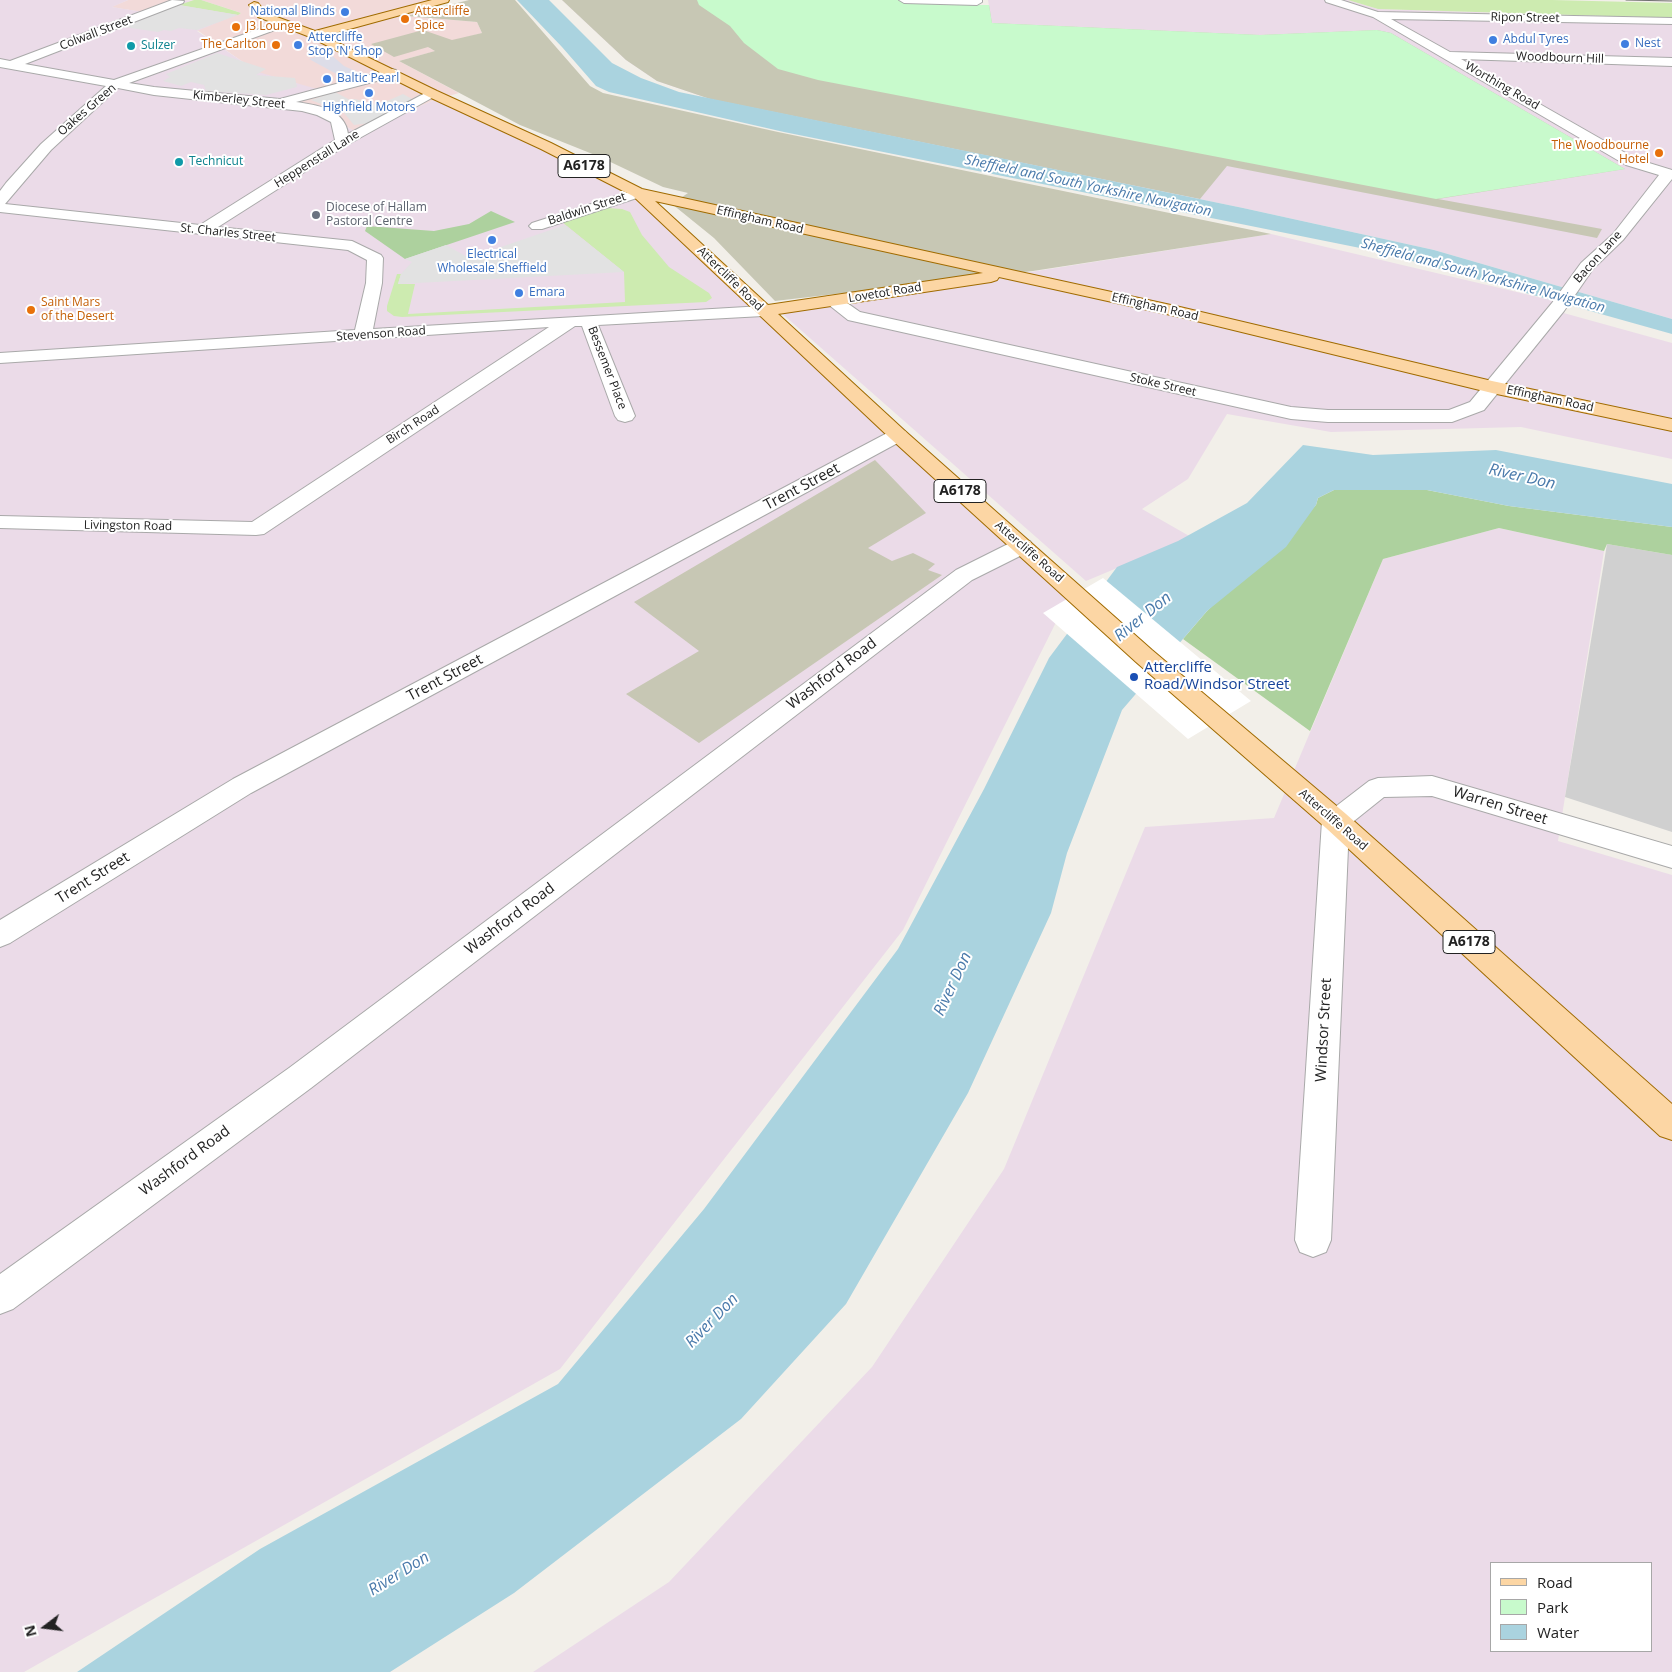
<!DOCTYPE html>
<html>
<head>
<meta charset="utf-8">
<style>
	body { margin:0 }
	#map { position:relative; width:1672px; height:1672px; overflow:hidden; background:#f2efe9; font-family:"Open Sans",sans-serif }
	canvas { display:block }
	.legend { position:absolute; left:1490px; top:1562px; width:162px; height:90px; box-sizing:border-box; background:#fff; border:1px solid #a7a7a7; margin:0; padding:6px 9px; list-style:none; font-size:15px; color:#222 }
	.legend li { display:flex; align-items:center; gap:10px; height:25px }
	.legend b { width:25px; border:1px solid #a7a7a7 }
	.north { position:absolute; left:20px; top:1602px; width:50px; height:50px; -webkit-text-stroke:4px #fff; paint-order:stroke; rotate:255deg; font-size:14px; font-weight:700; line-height:20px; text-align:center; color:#222 }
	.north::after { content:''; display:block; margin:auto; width:18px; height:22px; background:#222; clip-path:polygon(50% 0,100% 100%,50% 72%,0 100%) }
</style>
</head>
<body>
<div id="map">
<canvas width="1672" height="1672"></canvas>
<ul class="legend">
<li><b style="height:6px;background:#fcd6a4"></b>Road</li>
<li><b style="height:14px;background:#c8facc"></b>Park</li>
<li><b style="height:14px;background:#aad3df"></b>Water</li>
</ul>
<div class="north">N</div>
</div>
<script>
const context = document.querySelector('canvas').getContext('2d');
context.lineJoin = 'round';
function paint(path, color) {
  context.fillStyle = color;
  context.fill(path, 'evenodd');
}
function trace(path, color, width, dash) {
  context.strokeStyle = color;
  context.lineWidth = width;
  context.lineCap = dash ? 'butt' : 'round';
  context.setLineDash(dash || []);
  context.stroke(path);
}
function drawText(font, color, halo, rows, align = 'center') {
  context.font = font + ' "Open Sans",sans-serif';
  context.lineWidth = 4;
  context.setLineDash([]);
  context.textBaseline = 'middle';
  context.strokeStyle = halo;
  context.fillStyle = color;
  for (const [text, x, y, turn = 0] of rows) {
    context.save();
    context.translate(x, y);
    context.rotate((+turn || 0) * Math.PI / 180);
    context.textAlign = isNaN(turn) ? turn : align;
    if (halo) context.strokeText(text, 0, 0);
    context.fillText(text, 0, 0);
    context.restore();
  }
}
const commercial = new Path2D(`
	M128,0H193L179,1L149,13L111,7Z
	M201,0H444L408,16L477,22L482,33L429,48L436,51L399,61L459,93L435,100L356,132L293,97L197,30L241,13Z`);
const industrial = new Path2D(`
	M0,0H128L112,7L149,13L179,1L201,0L241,13L197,31L258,72L317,89L294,97L356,132L435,100L622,188L667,226L1069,596L903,930L560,1369L24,1672H0Z
	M562,0H669L1436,199L1624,169L1377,30L1260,35L992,23L988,0H1348L1378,9L1672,18V319L1434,250L1243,208L710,99L657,81L626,60Z
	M1271,234L1559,302L1560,312L1672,343V459L1521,427L1331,432L1227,414L1188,479L1142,509L1191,537L1086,581L778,310L1005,276Z
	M1499,528L1604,551L1558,841L1672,875V1672H533L669,1582L872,1367L1004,1169L1145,827L1274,818L1383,559ZM1491,1563H1651V1651H1491Z`);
const religious = new Path2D(`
	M1607,544L1672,555V832L1565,797Z`);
const construction = new Path2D(`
	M469,0H515L590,86L603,93L778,132L1271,234L1033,271L775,301L714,238L672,204L688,193L663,187L600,157L520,125L399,61L435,51L428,47L394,57L371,44L423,30L452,40L482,33L477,22L407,16Z
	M562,0H962V5H989L992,23L1260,35L1377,30L1391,33L1625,169L1438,199L1602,229L1597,238L1227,166L1200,199L710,99L657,81L626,60Z
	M875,460L926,513L868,548L892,561L913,553L935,564L928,570L942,575L699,743L626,694L699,651L634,602Z`);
const grass = new Path2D(`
	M194,0H201L241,13L238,15L179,5Z
	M1348,0H1552L1672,3V18L1378,9Z
	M607,208L622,209L630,212L642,235L669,267L709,293L712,298L706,302L402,317L394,316L387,311V306L397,274H401L398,284H415L408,314L625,302L624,272L562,222Z`);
const forest = new Path2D(`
	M491,211L515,222L405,259L365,231L367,226L434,231L469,224Z
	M1334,490H1427L1509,506L1672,527V555L1607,544L1604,551L1499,528L1383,559L1310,731L1183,639L1207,611L1316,505L1318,498Z`);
const park = new Path2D(`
	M697,0H962V5H989L992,23L1260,35L1377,30L1391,33L1625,169L1436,199L818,80L778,69L744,43L730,26L699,5Z`);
const parking = new Path2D(`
	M179,5L238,15L197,30L179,28L171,31L164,30L158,32L124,27Z
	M217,53L266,69L256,75L295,78L297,87L266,95L206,91L204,85L191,82L181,86L163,81L170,77L166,74Z
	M335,92L350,100L355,99L363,101L362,103L378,105L403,94L412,99L370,123L354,125L344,113L311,100Z
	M565,225L624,272L398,284L401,274L412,262L405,259L446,245L469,258Z`);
const plaza = new Path2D(`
	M329,53L344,66L364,75L337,83L336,82L342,77L309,59Z`);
const water = new Path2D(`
	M517,0H549L612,63L641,78L679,92L1243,208L1434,250L1672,319V334L1380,252L784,132L609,92L596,86L562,47Z
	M1303,445L1373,455L1496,450L1672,484V527L1509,506L1427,490H1334L1318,498L1316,505L1286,547L1207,611L1122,710L1067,853L1051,913L968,1093L846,1304L741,1419L514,1593L390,1672H77L260,1549L558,1384L704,1209L898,949L984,789L1049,658L1117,567L1178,541L1247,503Z`);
const pier = new Path2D(`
	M1103,578L1251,701L1188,739L1043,613Z`);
const minor = new Path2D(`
	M172,0L184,1L183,3L25,64L114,80L282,21L286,22L288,24L286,26L129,83L154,87L280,99L392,69L396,70L398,73L396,76L296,102C317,105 345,109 348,134L429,91L433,90L439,94L347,145L218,227L352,241L381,255L383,258L382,283L373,329L763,306L769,307L771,311L769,315L763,316L598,325L635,416L632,420L625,422L618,420L615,416L582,326H575L264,534L256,535L0,528V516L252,522L549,327L0,363V353L355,330L366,283L367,260L348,250L0,212V191L6,183L41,144L106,86L0,67V59L10,61ZM118,88L154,95L302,111L317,115L331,122L335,140L200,225L5,204L51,150Z
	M899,0H982V2L977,5L904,3Z
	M1325,0H1341L1378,12L1672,18V24L1391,19L1450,52L1672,58V66L1461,59L1636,159L1672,170V179L1623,240L1593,269L1564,311L1484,410L1452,422H1328L1291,419L848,320L824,301L826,297C839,294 849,305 860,312L1291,407L1328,410H1449L1470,402L1552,303L1581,263L1613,234L1659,175L1626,165L1373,17L1326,2Z
	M638,189L643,190L645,193L643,196L542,229H532L529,226L532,223Z
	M898,429L905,431L908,435L905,439L251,793L10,943L0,947V920L233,779L891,431Z
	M1022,540L1030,541L1033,546L1030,551L972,580L311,1088L13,1309L0,1314V1274L289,1068L956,570L1014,541Z
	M1432,776L1672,846V868L1432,796L1384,797L1349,825L1331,1240L1326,1252L1313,1257L1300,1252L1295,1240L1322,821L1326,814L1369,781L1378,778Z`);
const major = new Path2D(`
	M432,0H449L448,2L324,36L437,91L551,143L642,189L1180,307L1492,381L1672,419V431L1492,393L1180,317L999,277L997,280L991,282L778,314L905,431L1152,650L1346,814L1672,1104V1140L1660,1136L1326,828L1136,662L891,439L633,196L541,149L429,97L310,37L258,17L249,5L254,2L258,3L266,13L315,31ZM655,201L983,273L768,305Z`);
const tram = new Path2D(`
	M1626,0L1672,1`);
const markers = [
	[345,12,5,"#3f7fe0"],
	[405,19,5,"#e8710a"],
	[236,27,5,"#e8710a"],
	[1493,40,5,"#3f7fe0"],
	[1625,44,5,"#3f7fe0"],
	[276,45,5,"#e8710a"],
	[298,45,5,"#3f7fe0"],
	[131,46,5,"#0f9aa8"],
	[327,79,5,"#3f7fe0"],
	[369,93,5,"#3f7fe0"],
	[1659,153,5,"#e8710a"],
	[179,162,5,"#0f9aa8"],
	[316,215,5,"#6b7280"],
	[492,240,5,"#3f7fe0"],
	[519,293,5,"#3f7fe0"],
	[31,310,5,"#e8710a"],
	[1134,677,5,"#1a4fb4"]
];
const farShopnames = [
	["National Blinds",335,12,"right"],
	["Attercliffe",308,38],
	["Stop 'N' Shop",308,52],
	["Abdul Tyres",1503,40],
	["Nest",1635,44],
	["Baltic Pearl",337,79],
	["Highfield Motors",369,108,"center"],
	["Electrical",492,255,"center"],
	["Wholesale Sheffield",492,269,"center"],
	["Emara",529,293]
];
const farFoodnames = [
	["Attercliffe",415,12],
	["Spice",415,26],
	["J3 Lounge",246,27],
	["The Carlton",266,45,"right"],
	["The Woodbourne",1649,146,"right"],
	["Hotel",1649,160,"right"],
	["Saint Mars",41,303],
	["of the Desert",41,317]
];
const farStreetnames = [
	["Ripon Street",1525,18,1],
	["Colwall Street",96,33,-21],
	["Woodbourn Hill",1560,58,2],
	["Worthing Road",1502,86,30],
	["Kimberley Street",239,100,6],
	["Oakes Green",87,110,-41],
	["Heppenstall Lane",317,159,-32],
	["Baldwin Street",587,209,-18],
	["Effingham Road",760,220,13],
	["St. Charles Street",228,233,6],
	["Bacon Lane",1598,257,-48],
	["Attercliffe Road",730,279,44],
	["Lovetot Road",885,293,-9],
	["Effingham Road",1155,307,13],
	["Stevenson Road",381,334,-4],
	["Bessemer Place",607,368,69],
	["Stoke Street",1163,385,13],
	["Effingham Road",1550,399,12],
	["Birch Road",413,425,-33],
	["Livingston Road",128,526,1],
	["Attercliffe Road",1029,552,41],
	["Attercliffe Road",1333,820,41]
];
const farCulturenames = [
	["Sulzer",141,46],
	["Technicut",189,162]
];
const farWorshipnames = [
	["Diocese of Hallam",326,208],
	["Pastoral Centre",326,222]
];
const shields = [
	[584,166,52],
	[960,491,52],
	[1469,942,52]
];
const shieldNames = [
	["A6178",584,166],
	["A6178",960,491],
	["A6178",1469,942]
];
const farWaternames = [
	["Sheffield and South Yorkshire Navigation",1088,186,12],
	["Sheffield and South Yorkshire Navigation",1483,276,15]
];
const streetNames = [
	["Trent Street",802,487,-28],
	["Washford Road",832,674,-37],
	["Trent Street",445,678,-28],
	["Warren Street",1500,806,17],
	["Trent Street",93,878,-32],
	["Washford Road",510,919,-37],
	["Windsor Street",1324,1030,-87],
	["Washford Road",185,1161,-36]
];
const transitNames = [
	["Attercliffe",1144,668],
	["Road/Windsor Street",1144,685]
];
const waterNames = [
	["River Don",1522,477,13],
	["River Don",1143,617,-39],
	["River Don",953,984,-65],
	["River Don",712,1321,-46],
	["River Don",399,1574,-32]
];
paint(commercial, '#f2dad9');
paint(industrial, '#ebdbe8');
paint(religious, '#d0d0d0');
paint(construction, '#c7c7b4');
paint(grass, '#cdebb0');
paint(forest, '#add19e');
paint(park, '#c8facc');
paint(parking, '#e2e2e2');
paint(plaza, '#dddde8');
paint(water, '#aad3df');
paint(pier, '#fff');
trace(minor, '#a9a9a9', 2);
trace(major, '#a06b00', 2);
paint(minor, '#fff');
paint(major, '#fcd6a4');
trace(tram, '#707070', 1);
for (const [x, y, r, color] of markers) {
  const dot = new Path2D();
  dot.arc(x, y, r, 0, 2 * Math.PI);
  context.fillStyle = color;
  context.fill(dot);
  trace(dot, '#fff', 2);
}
drawText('12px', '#366cbe', '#fff', farShopnames, 'left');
drawText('12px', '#c56008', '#fff', farFoodnames, 'left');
drawText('12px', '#222', '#fff', farStreetnames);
drawText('12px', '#0d838f', '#fff', farCulturenames, 'left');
drawText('12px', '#5b616d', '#fff', farWorshipnames, 'left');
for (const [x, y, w] of shields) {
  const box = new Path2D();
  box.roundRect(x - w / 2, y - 11.5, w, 23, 4);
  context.fillStyle = '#fff';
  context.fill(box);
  trace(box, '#222', 1);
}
drawText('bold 14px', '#222', null, shieldNames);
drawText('italic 14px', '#4a7aab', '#fff', farWaternames);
drawText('15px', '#222', '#fff', streetNames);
drawText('15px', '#164399', '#fff', transitNames, 'left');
drawText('italic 16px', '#4a7aab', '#fff', waterNames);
</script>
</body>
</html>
